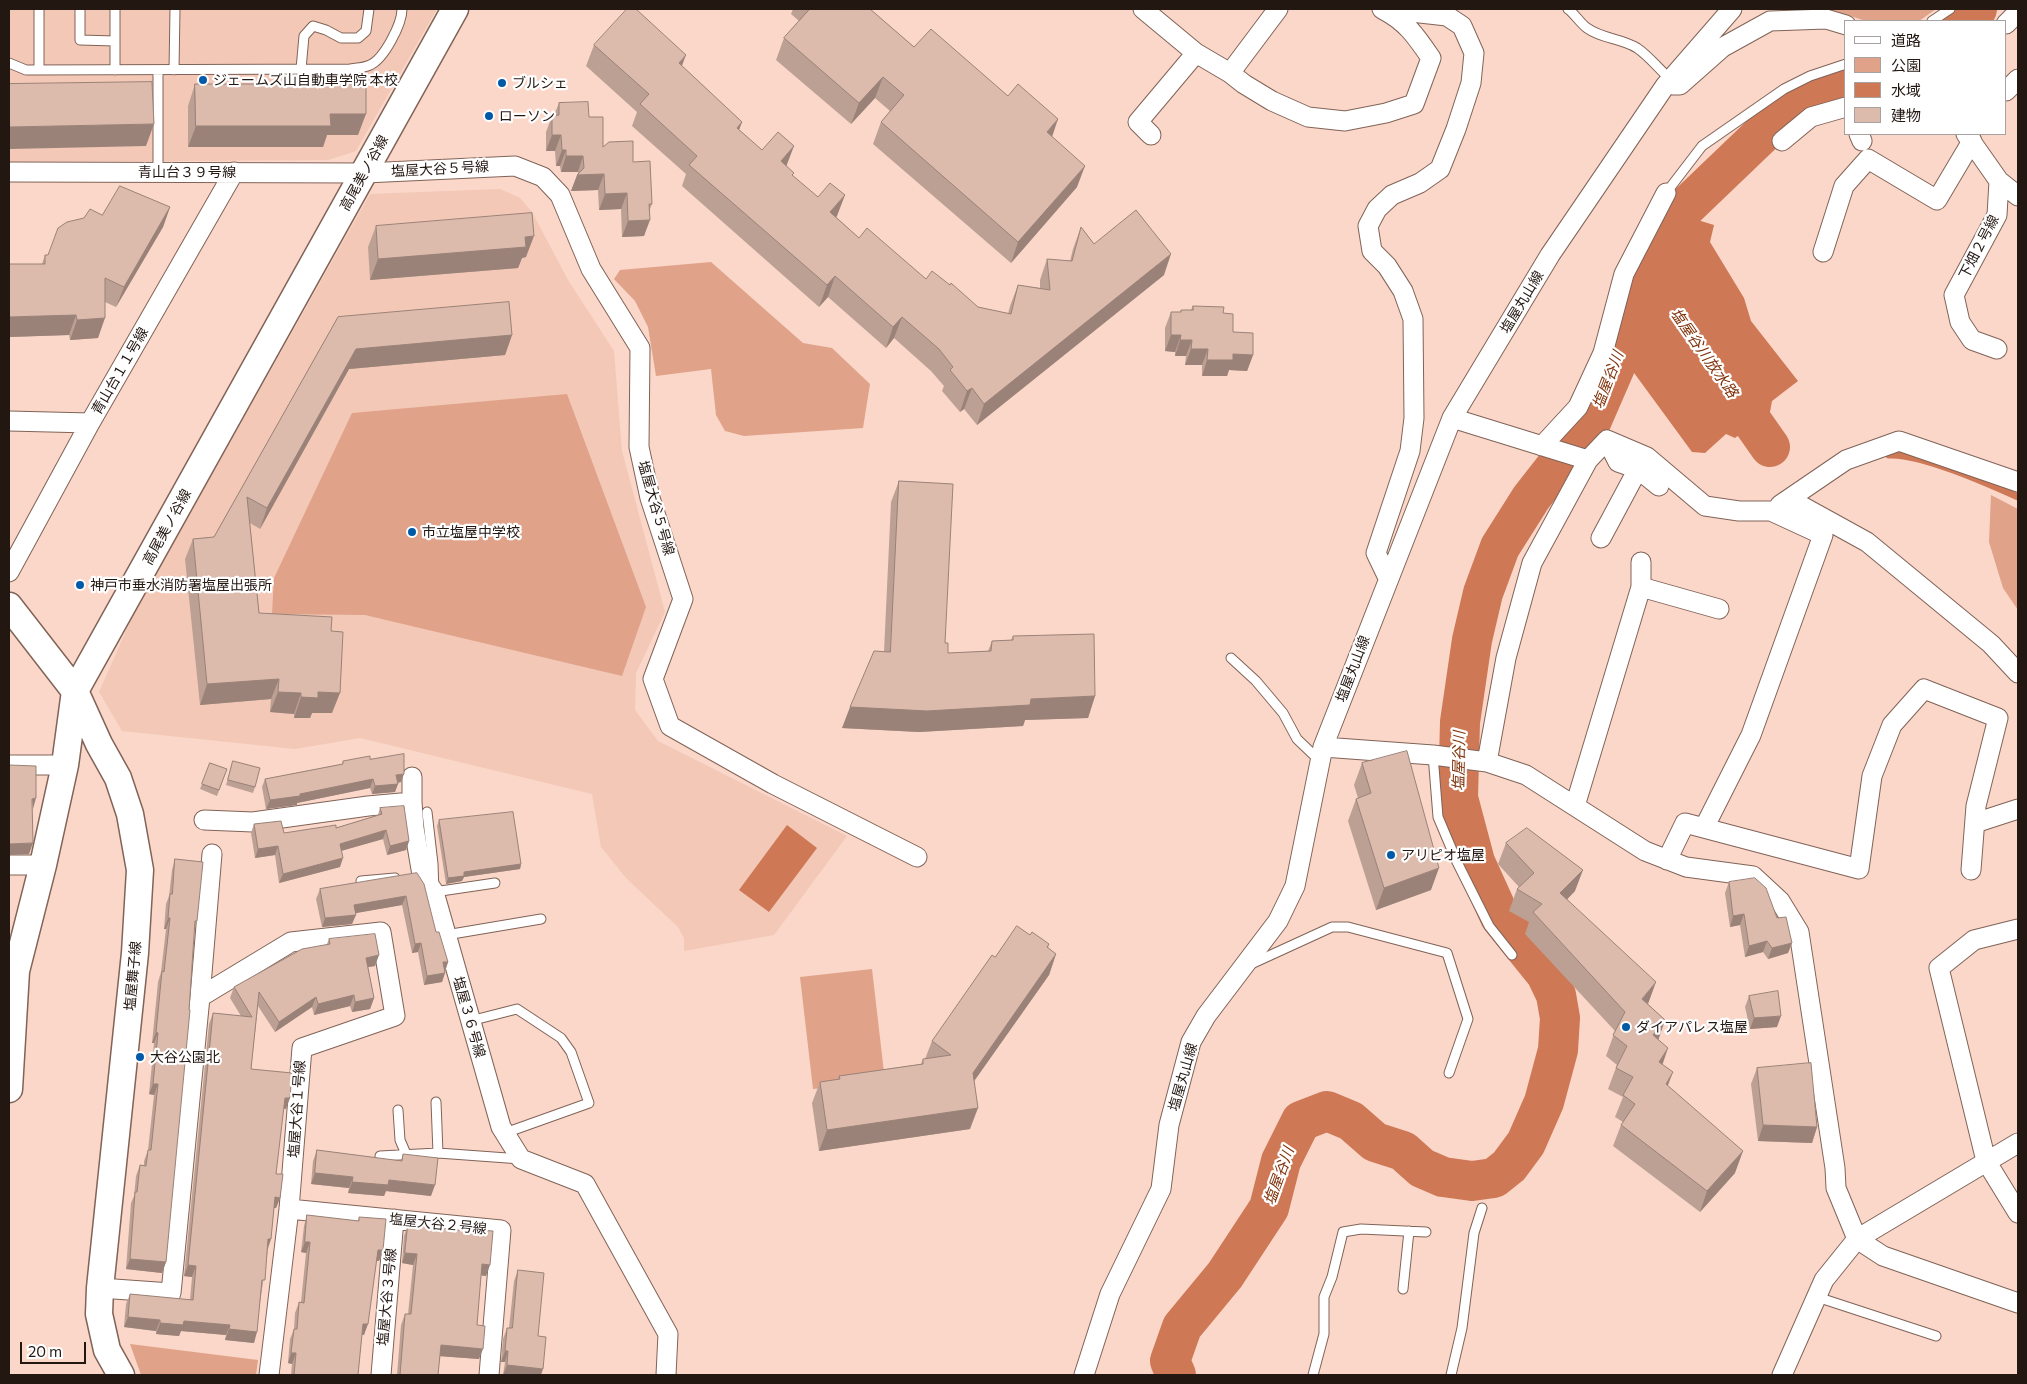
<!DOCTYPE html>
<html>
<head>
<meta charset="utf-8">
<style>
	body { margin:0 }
	#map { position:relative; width:2027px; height:1384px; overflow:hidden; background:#fad7c9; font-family:Commissioner,"Noto Sans JP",sans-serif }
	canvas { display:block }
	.frame { position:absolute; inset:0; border:10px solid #231712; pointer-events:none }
	.legend { position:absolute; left:1844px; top:20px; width:162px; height:115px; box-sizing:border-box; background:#fff; border:1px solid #a7a2a0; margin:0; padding:6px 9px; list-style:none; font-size:15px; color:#231712 }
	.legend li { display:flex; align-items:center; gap:10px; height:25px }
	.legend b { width:25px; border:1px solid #a7a2a0 }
	.scale { position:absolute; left:20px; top:1342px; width:66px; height:22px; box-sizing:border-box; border:2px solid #231712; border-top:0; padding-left:6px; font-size:15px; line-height:18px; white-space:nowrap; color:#231712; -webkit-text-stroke:4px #fff; paint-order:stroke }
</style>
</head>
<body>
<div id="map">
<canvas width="2027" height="1384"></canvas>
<div class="frame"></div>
<ul class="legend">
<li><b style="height:6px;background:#fff"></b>道路</li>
<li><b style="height:14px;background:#e0a289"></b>公園</li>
<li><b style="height:14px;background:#ce7855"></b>水域</li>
<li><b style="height:14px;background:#dcbaac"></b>建物</li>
</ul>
<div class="scale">20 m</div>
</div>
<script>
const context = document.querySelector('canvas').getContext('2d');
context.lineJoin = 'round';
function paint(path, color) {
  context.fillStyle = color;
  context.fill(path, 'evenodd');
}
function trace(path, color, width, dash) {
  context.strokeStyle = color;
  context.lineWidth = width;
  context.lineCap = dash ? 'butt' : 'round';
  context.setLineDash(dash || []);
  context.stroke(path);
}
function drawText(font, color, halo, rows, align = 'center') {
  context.font = font + ' Commissioner,"Noto Sans JP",sans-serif';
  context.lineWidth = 4.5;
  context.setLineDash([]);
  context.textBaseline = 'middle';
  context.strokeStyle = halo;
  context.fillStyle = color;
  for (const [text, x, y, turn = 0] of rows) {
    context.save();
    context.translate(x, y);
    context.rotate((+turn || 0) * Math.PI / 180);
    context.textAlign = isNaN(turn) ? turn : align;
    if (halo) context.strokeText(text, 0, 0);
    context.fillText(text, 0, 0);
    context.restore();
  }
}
const built = new Path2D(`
	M9,9H437L356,151L328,160L9,162Z
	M500,189L520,198L532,212L568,280L614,351L622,451L665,612L636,673L635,710L658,741L847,836L774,935L684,951V938L678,927L626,878L601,847L592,794L360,738L295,749L122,731L99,692L133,615L370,194Z`);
const green = new Path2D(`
	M1814,9H1936L1919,21H1866L1838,12Z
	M711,262L803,343L832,348L870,384L863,428L744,436L725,431L716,415L711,369L656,376L648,327L635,301L614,279L620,270Z
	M567,394L646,607L622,676L365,615L272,614L274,578L352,413Z
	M1991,495L2018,509V610L2003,588L1989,542Z
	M872,969L885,1081L813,1089L800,977Z
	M130,1344L258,1360L256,1375H141Z`);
const water = new Path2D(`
	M1691,218L1714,225L1710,242L1744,298L1751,321L1798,381L1772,401L1770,412L1735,438L1726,434L1705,453L1692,452L1629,366L1644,307L1658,264Z
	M787,825L817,848L769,912L739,890Z`);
const stream = new Path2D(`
	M1889,455C1920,453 1989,484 2018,497`);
const river = new Path2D(`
	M1961,21L1977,9
	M1723,380L1770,447
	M1176,1375L1170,1361L1182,1327L1225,1275L1269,1208L1281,1161L1301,1121L1327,1111L1351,1121L1375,1142L1403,1151L1422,1168L1443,1177L1472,1181L1494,1178L1509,1166L1526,1143L1544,1102L1558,1050L1560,1018L1556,995L1546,974L1500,917L1475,862L1458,798L1460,722L1472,640L1483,593L1500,547L1531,498L1592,420L1615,367L1643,267L1666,226L1784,113L1846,83`);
const lane = new Path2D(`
	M80,9V40L115,41
	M1568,9C1575,14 1580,23 1587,28C1602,39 1621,38 1637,48C1649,56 1660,70 1671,80
	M1932,21L1950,9
	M9,63L26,70L350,69C356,68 364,68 370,65C384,59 402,24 402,9
	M301,69L304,36L313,26L326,30L341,38H358L366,31L369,9
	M39,70V9
	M115,70V9
	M158,70V172
	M174,70L175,9
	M1666,193L1702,146L1784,89L1810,76L1846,64
	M1231,658L1256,681L1283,713L1297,739L1320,761
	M1433,755L1438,817L1457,862L1489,926L1512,955
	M427,812L433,864L434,892L495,883
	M361,881L395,878
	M446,935L541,919
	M1249,965L1332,927H1348L1447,953L1468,1019L1449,1073
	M470,1021L517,1009L561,1038L571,1052L589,1103L505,1133
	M436,1102L438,1153
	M398,1110L400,1140L406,1154
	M380,1156L438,1153L521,1159
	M1403,1289L1409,1231
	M1817,1297L1936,1336
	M1313,1375L1324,1334V1297L1332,1277L1343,1232L1361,1229L1426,1232
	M1451,1375L1462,1328L1474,1233L1482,1208`);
const street = new Path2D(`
	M1143,9L1196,53L1230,73L1244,84L1272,101L1308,117L1345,121L1386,113L1414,104L1431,58C1416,36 1406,21 1382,9
	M2006,24L2018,12
	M1230,73L1278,9
	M1673,85H1680L1723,47L1770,21L1826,19L1846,25
	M2006,91L2018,79
	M1859,134L1862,141
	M1966,134L1999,181L1997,215L1954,295L1960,322L1972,340L1997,349
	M1151,135L1138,122L1196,53
	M1782,141L1811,117L1846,107
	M9,172L365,173L515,166L543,177L560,195L591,269L640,348L639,447L650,498L683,599L653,679L670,726L773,784L917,857
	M1999,181L2018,196
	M1823,252L1844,186L1868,159L1937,200L1972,141
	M1452,418L1588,460L1607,440L1647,457L1705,506L1739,511H1771L1823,535L1751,735L1704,828
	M9,421L90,423
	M1607,440L1618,462L1638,469L1659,486
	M1542,446L1578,407L1603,353L1624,274L1666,193
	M1789,499L1867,542L1991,644L2018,673
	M1780,505L1846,460L1899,441L2018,482
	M1601,538L1638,469
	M1641,562V587
	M9,572L90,423L234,172
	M1388,578L1376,553L1410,451L1414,418L1413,319L1403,291L1387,266L1372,251L1368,226L1377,209L1392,195L1420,183L1440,169L1456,129L1471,83L1474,53L1462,26L1447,16L1411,12L1398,17
	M1323,747L1433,755L1487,762L1526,775L1645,851L1686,867L1753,876L1780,901L1799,932L1835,1168L1836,1188L1857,1239L1883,1256L2018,1303
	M1487,762L1506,658L1532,563L1588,460
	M9,765H65
	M412,802V777
	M1575,806L1641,587L1719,609
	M204,820L253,822L368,806L412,802L414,828L422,875L434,892L501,1127L521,1159L585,1184L668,1334L666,1375
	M1975,823L2018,809
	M1667,860L1685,823L1859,869L1872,776L1892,725L1924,689L1998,718L1976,806L1971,870
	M9,865H43
	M2018,929L1974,940L1939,968L1986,1161L2018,1213
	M200,997L212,854
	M289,1209L501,1230L489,1375
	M100,1288L171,1293L200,997L291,942L381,932L395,1016L302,1048L289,1209L269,1375
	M381,1375L394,1219
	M1084,1375L1110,1294L1161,1189L1169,1125L1191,1042L1206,1016L1278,921L1295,886L1323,747L1452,418L1550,255L1665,86L1732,9
	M1782,1375L1824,1280L1857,1239L2018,1143`);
const secondary = new Path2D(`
	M9,606L75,691L99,744L118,778L130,814L140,870L135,953L100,1288L99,1314L107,1350L121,1375
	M9,1089L16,971L43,865L65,765L75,691L455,9`);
const wall = new Path2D(`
	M793,9H870L914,47L1052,137L1077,187L1011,263L873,144L881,122L890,111L875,98L851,124L776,60L784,38L799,21L791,14Z
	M594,45L682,66L742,122L739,130L762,150L787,166L793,176L837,216L836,217L859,238L926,279L978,307L1008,314L1010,306L1018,285L1040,288V280L1047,259L1070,261L1073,249L1081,227L1094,244L1164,275L977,425L964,409L960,412L942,391L944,386L931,371L894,338L886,348L828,297L819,307L682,186L686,174L632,126L637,112L586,66Z
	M195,84L358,135H327L323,147H188V106Z
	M559,103L589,117L603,147L633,162L652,204L650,209L644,236L622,237L621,209L599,210L598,190L571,191L578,175V172H561L560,166H556L555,151H546V132L552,116L554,115Z
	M170,207L163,227L116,307L105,302L98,338L70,340L69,335L9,337V264H42L45,255H48L102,215Z
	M376,226L526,257L522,258L518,268L370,280L368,247Z
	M1193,306L1223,313L1233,332L1253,355L1247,371L1229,370L1227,376H1202V365H1185L1186,356H1175V352L1165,351V328L1171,312H1180L1181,310H1191Z
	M338,317L512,335L505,355L349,369L260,529L250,523L259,613L331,631L332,713H312L310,718H294V714L270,712L271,699L200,705L185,559L193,539L214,537Z
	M899,481L948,653L988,651L992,641L1011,640L1013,636L1095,696L1088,718L1025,720L1023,726L919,732L842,728L884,652L891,502Z
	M370,759L401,782L398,783L395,792L372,794L370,788L297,803V805L266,809L262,787L265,779L342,764L343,761Z
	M233,761L255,787L253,793L226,785Z
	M210,763L227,769L217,796L200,789Z
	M1362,763L1431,890L1376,910L1348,821L1356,799L1358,798L1354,785Z
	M380,808L409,841L406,850L387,855L383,839L341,851L340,867L279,883L275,855L255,858L251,833L254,824L284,833L336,828L378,815Z
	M439,820L521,864L520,869L464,877L462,881L446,884L437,826Z
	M1506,843L1575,891L1567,899L1648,1004L1665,1020L1658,1039L1662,1064L1668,1086L1735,1173L1700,1212L1613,1146L1621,1125L1623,1122L1615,1117L1623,1097L1608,1089L1617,1065L1606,1056L1615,1031L1525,934L1529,922L1509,911L1517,889L1519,887L1498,864Z
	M175,859L197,921L194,929L166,1262L162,1273L126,1269L131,1203L134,1196L136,1176L140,1165H144V1161L148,1150L154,1095L149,1094L154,1043H152L158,982L161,972L166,929H164L166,904L169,896L172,870Z
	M417,873L436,932L448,962L442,982L424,985L418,952L412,953L402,905L355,913L352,924L322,927L316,899L320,889Z
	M1729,882L1777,918L1792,943L1788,953L1768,959L1763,952L1745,957L1740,925L1730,927L1725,893Z
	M1030,935L1049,944L1048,948L1056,954L1049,975L974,1081L970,1129L819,1151L812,1103L820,1082L838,1079L839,1076L921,1064L923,1059H925L932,1041L995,957Z
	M329,939L375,966L368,967L374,998L370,1009L352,1012L350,1006L314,1015L312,1007L275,1032L258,1006L251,1069L286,1109L283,1108L276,1174L280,1198L276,1208H274L271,1239L268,1249L254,1343L225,1340L226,1335L181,1331L179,1336L156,1334V1331L124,1327L126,1304L130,1294L190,1300L192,1277L184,1276L209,1024L213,1013L241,1016L230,998L234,987L327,944Z
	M1749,996L1777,1027L1750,1029L1745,1007Z
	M1757,1068L1817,1127L1812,1143L1758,1141L1751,1084Z
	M317,1150L401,1161L403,1154L431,1196L386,1191L384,1196L348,1193L349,1188L311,1184L313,1161Z
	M307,1215L358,1221L359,1217L383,1250L379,1261H376L364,1335L362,1334L358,1375H291L292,1364L288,1363L290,1339L294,1329L295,1313L299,1302H301L306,1253L301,1252L304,1226Z
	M408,1225L477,1232L478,1230L486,1276L481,1275L477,1325L479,1359L440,1356L438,1375H397L401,1325L405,1314H408L413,1265L402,1263L404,1236Z
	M518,1270L538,1336L541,1375H503L505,1362H501L503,1339L507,1328H509L514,1281Z`);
const shadedWall = new Path2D(`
	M686,55L678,76L679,63Z
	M883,77L875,98L851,124L859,103Z
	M330,114H366L358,135H327L323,147H188L196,126Z
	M1058,119L1051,140L1047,132Z
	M742,122L734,143L737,128Z
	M154,124L146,146L9,149V127Z
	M552,135H561L555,151H546Z
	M794,146L786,167L781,161Z
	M562,150H566L560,166H556Z
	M566,156H583L578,172H561Z
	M1085,166L1077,187L1011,263L1018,242Z
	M604,174L598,190L571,191L577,175Z
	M627,193L621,209L599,210L605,194Z
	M845,195L837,216L823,233L830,212Z
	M170,207L163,227L116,307L124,287Z
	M650,220L644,236L622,237L628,221Z
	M534,236L526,257L522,258L518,268L370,280L378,259Z
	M1171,254L1164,275L977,425L984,404Z
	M835,276L828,297L819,307L827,285Z
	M76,315L69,335L9,337V317Z
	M902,317L894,338L886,348L893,327Z
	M105,318L98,338L70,340L77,320Z
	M512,335L505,355L349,369L260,529L267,508L356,349Z
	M1171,335H1181L1175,352L1165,351Z
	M1180,340H1192L1186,356H1175Z
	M1191,349H1208L1202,365H1185Z
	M1233,354L1253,355L1247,371L1229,370L1227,376H1202L1207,360Z
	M972,388L964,409L960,412L967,391Z
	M279,679L271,699L200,705L207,684Z
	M278,692L301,693L294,714L270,712Z
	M318,692L340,693L332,713H312L310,718H294L301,697Z
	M1095,696L1088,718L1025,720L1023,726L919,732L842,728L850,707Z
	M404,774L401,782L393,783L396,775Z
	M373,779L370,788L297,803V805L266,809L270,800Z
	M398,784L395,792L372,794L375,786Z
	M36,798L33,809L32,799Z
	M386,830L383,839L337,852L340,844Z
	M409,841L406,850L387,855L390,846Z
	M33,843L29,854L9,855V844Z
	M278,846L275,855L255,858L258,849Z
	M343,858L340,867L279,883L283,874Z
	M521,864L520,869L464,877L462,881L446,884L448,878L464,872Z
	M1439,868L1431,890L1376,910L1384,888Z
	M1583,870L1575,891L1553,914L1560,893Z
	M406,896L402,905L351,914L354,905Z
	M1744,914L1740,925L1730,927L1733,916Z
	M356,915L352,924L322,927L325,918Z
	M168,918H170L166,929H164Z
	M1767,941L1763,952L1745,957L1749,946Z
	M421,943L418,952L412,953L415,944Z
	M1792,943L1788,953L1768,959L1772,948Z
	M1056,954L1049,975L965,1094L973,1073Z
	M379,955L375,966L362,968L366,958Z
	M443,962H448L445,971Z
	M445,973L442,982L424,985L427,976Z
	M1656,982L1648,1004L1642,999Z
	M354,995L350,1006L314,1015L318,1004Z
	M316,997L312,1007L275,1032L279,1022Z
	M374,998L370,1009L352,1012L355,1002Z
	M1781,1016L1777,1027L1750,1029L1754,1018Z
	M1665,1020L1658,1041L1653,1035Z
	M156,1032L158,1033L154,1043H152Z
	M1668,1048L1661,1069L1659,1062Z
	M1673,1072L1665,1093L1666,1084Z
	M153,1084H158L154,1095L149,1094Z
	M285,1098H290L286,1109L281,1108Z
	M978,1108L970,1129L819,1151L827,1130Z
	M1763,1125L1817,1127L1812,1143L1758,1141Z
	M1743,1151L1735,1173L1700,1212L1707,1191Z
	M315,1173L353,1177L349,1188L311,1184Z
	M389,1180L435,1185L431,1196L386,1191L384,1196L348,1193L352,1182Z
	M275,1197L280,1198L276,1208H272Z
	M268,1239H271L267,1250Z
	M305,1242H310L306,1253L301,1252Z
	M378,1250H383L379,1261L374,1260Z
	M405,1253L417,1254L413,1265L402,1263Z
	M130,1259L166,1262L162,1273L126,1269Z
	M482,1264L490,1265L486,1276L478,1275Z
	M188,1265L196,1266L192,1277L184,1276Z
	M128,1317L160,1320L156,1331L124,1327Z
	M184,1321L230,1325L226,1335L181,1331L179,1336L156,1334L160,1323Z
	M363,1324H368L364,1335L359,1334Z
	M229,1329L257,1332L254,1343L225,1340Z
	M441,1345L483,1349L479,1359L437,1356Z
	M505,1351H508L505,1362H501Z
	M291,1353H296L292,1364L288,1363Z
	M507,1365L543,1369L541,1375H503Z`);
const building = new Path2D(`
	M627,9H636L686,55L679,63L742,122L737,128L762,150L778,132L794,146L781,161L794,173L792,175L818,197L830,183L845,195L830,212L859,238L867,228L926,279L932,271L950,285L951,283L978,307L1011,314L1018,285L1050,290L1047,259L1072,261L1081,227L1094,244L1136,210L1171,254L984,404L972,388L967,391L950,370L953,367L939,349L902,317L893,327L835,276L827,285L689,165L697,156L640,104L649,94L594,45Z
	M810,9H870L914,47L931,29L1008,96L1018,84L1058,119L1047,132L1085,166L1018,242L881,122L904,95L883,77L859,103L784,38Z
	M152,82L154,124L9,127V84Z
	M195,84H366V114H330L331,126H196Z
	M588,102L589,117H603V147L609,142L633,141V162L650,161L652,204H649L650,220L628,221L627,193L605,194L604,174L577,175L584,168L583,156H566V150H562L561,135H552V116L559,115V103Z
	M120,186L170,207L124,287L105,278V318L77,320L76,315L9,317V264H45V255H48L58,228L67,222L84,218L90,209L102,215Z
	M532,213L534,236L525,237L526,247L378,259L376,226Z
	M509,302L512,335L356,349L267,508L247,497L259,613L332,617L331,631L343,632L340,693L318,692V698L301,697V693L278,692L279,679L207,684L193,539L214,537L338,317Z
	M1193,306L1224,307L1223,313L1233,314V332L1253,333V355L1233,354V360H1207L1208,349H1191L1192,340H1180L1181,335H1171V312H1181V310H1193Z
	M899,481L953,484L945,643H948V653L991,651L992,641L1013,640V636L1094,634L1095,696L1031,699L1030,705L927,711L850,707L874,651L890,652Z
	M1407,751L1439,868L1384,888L1356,799L1371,793L1362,763Z
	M404,754V774L396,775L398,784L375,786L373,779L300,794V796L270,800L265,779L343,764V761L370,756V759Z
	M233,761L260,768L255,787L228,780Z
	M210,763L227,769L219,790L202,784Z
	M9,765L36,766V798L32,799L33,843L9,844Z
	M404,806L409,841L390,846L386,830L340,844L343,858L283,874L278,846L258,849L254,824L281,821L284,833L336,825V828L382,814L380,808Z
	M513,812L521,864L464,872V876L448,878L439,820Z
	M1527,828L1583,870L1560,893L1656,982L1642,999L1665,1020L1653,1035L1668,1048L1659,1062L1673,1072L1666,1084L1743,1151L1707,1191L1621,1125L1635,1104L1623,1095L1633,1077L1616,1068L1627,1046L1613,1035L1625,1012L1533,912L1542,904L1517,889L1534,873L1506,843Z
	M175,859L203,862L197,921H195L189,1010H190L166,1262L130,1259L135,1192H137L140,1165L146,1166L148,1150H151L158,1084H153L158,1033L156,1032L162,971L164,972L170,918H168L170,894H172Z
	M417,873L424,884L436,932H439L448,962H443L445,973L427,976L421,943L415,944L406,896L354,905L356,915L325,918L320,889Z
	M1755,878L1766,888L1777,918L1786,917L1792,943L1772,948L1767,941L1749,946L1744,914L1733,916L1729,882Z
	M1017,926L1030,935L1032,932L1049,944L1047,947L1056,954L973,1073L978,1108L827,1130L820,1082L840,1079L839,1076L923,1064V1059L951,1055L932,1041L992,955L995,957Z
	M375,934L379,955L366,958L374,998L355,1002L354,995L318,1004L316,997L279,1022L259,992L251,1069L292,1073L290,1098H285L276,1174H283L280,1198L275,1197L271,1239H268L265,1280H262L257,1332L229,1329L230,1325L184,1321L183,1325L160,1323V1320L128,1317L130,1294L193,1300L196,1266L188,1265L213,1013L252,1017L234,987L302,949L330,944L329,939Z
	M1778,991L1781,1016L1754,1018L1749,996Z
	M1811,1063L1817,1127L1763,1125L1757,1068Z
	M317,1150L402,1161L403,1154L438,1158L435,1185L389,1180L388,1185L352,1182L353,1177L315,1173Z
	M307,1215L359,1221V1217L386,1219L383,1250H378L368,1324H363L358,1375H294L296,1353H291L294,1329H297L299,1302L304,1303L310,1242H305Z
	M408,1225L478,1232V1230L493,1231L490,1265L482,1264L477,1325L485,1326L483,1349L441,1345L438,1375H400L405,1314H411L417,1254L405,1253Z
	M518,1270L544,1273L538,1336L546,1337L543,1369L507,1365L508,1351H505L507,1328H512Z`);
const markers = [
	[203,80,5,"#005aa8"],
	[502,83,5,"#005aa8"],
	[489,116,5,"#005aa8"],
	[412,532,5,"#005aa8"],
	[80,585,5,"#005aa8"],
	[1391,855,5,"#005aa8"],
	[1626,1027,5,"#005aa8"],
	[140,1057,5,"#005aa8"]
];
const poiNames = [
	["ジェームズ山自動車学院 本校",213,80],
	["ブルシェ",512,83],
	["ローソン",499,116],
	["市立塩屋中学校",422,532],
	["神戸市垂水消防署塩屋出張所",90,585],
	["アリピオ塩屋",1401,855],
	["ダイアパレス塩屋",1636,1027],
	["大谷公園北",150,1057]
];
const streetNames = [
	["塩屋大谷５号線",440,169,-3],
	["青山台３９号線",187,172],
	["高尾美ノ谷線",364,173,-61],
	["下畑２号線",1979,247,-63],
	["塩屋丸山線",1522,302,-59],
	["青山台１１号線",120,371,-60],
	["塩屋大谷５号線",656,508,74],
	["高尾美ノ谷線",167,527,-61],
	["塩屋丸山線",1353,669,-69],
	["塩屋舞子線",133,976,-85],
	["塩屋３６号線",469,1017,74],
	["塩屋丸山線",1183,1077,-74],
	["塩屋大谷１号線",297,1109,-86],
	["塩屋大谷２号線",438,1224,6],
	["塩屋大谷３号線",387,1297,-85]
];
const waterNames = [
	["塩屋谷川放水路",1704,353,55],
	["塩屋谷川",1608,380,-69],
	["塩屋谷川",1459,761,-89],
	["塩屋谷川",1279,1176,-70]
];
paint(built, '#f3c8b7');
paint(green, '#e0a289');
paint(water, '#ce7855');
trace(stream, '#ce7855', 7);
trace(river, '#ce7855', 40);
trace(lane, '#816357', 11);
trace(street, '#816357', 21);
trace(secondary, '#816357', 29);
trace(lane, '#fff', 9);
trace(street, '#fff', 19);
trace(secondary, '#fff', 26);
paint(wall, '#bda094');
paint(shadedWall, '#9a8278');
paint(building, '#dcbaac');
trace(building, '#9a8278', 1);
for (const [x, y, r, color] of markers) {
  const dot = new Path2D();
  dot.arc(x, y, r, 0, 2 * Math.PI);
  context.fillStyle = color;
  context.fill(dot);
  trace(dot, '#fff', 2);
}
drawText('14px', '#231712', '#fff', poiNames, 'left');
drawText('14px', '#231712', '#fff', streetNames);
drawText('italic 15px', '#80320a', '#fff', waterNames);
</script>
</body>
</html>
